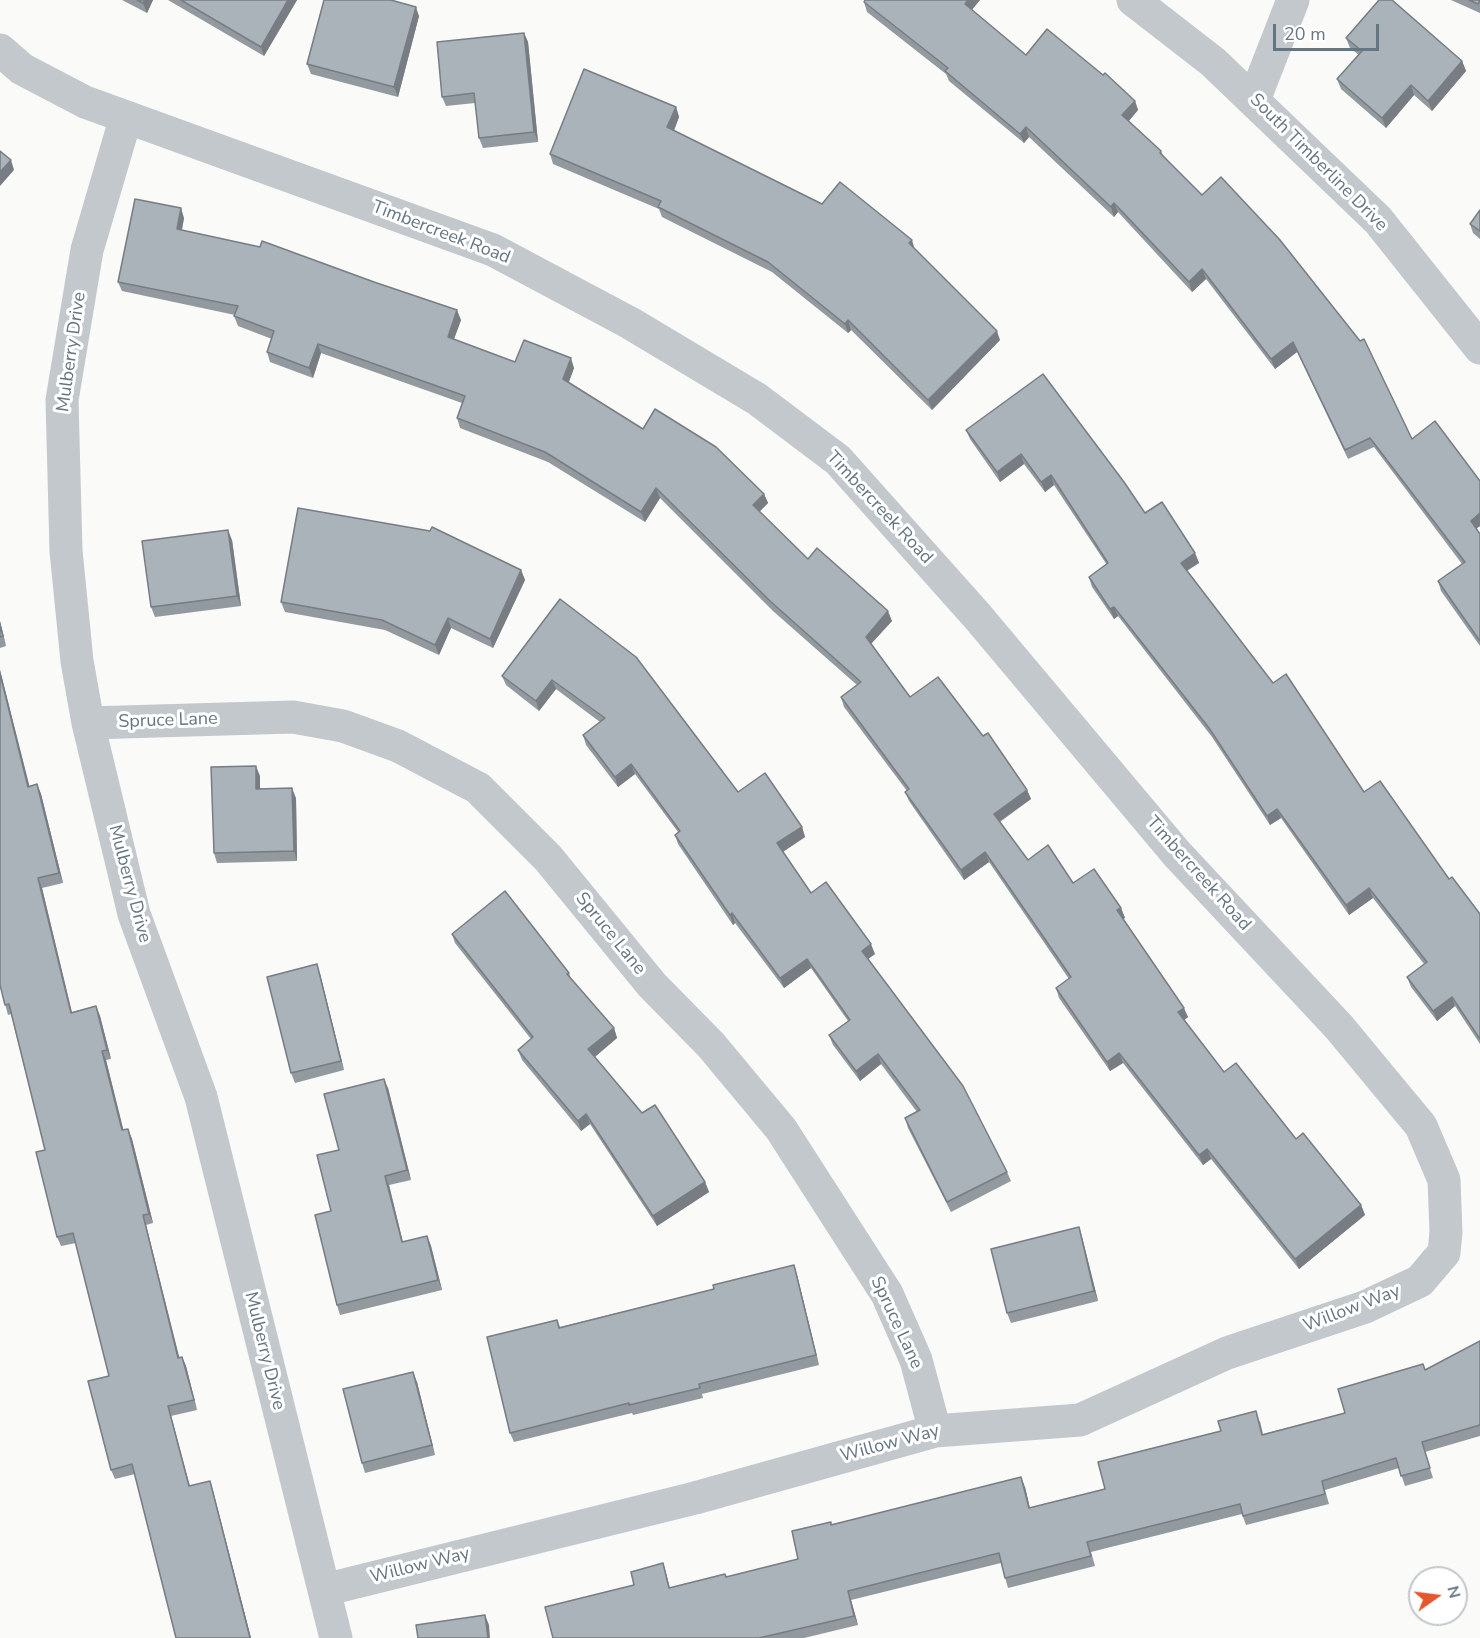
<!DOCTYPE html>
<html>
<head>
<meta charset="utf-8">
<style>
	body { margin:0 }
	#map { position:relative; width:1480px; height:1638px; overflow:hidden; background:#fafaf8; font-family:"Nunito Sans",sans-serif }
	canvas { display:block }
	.north { position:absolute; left:1408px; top:1566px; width:60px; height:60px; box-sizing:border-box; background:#fff; border:2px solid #c1c8cd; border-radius:50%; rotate:76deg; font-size:16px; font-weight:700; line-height:24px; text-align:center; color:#657683 }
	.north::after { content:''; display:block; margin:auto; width:21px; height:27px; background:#e4572e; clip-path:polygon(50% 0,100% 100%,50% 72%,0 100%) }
	.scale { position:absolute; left:1273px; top:24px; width:106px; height:27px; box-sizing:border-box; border:3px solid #657683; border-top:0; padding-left:8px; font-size:18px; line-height:21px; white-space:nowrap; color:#657683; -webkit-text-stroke:4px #fff; paint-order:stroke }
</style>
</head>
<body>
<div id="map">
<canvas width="1480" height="1638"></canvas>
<div class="north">N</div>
<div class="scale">20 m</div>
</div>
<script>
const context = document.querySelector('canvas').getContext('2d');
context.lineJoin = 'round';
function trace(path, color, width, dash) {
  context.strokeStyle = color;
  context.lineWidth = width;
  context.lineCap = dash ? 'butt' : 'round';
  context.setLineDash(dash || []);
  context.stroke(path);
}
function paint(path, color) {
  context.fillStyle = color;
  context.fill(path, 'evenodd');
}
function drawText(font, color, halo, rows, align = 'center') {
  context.font = font + ' "Nunito Sans",sans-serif';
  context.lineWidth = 6;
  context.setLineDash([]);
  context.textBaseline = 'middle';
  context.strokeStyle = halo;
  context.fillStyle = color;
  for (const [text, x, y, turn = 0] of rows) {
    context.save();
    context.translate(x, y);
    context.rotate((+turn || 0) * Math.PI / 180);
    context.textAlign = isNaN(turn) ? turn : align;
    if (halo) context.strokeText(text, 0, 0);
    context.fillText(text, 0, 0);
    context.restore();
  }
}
const minor = new Path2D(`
	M1133,0L1213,62L1378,220L1480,348
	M1254,100L1293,0
	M126,117L87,250L62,400L66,551L77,661L88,723L134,914L201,1097L336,1638
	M88,723L293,717L343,726L398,746L478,788L548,858L652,985L711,1045L781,1129L887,1294L916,1360L935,1431
	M324,1590L695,1498L935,1431L1080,1420L1227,1353L1365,1307L1420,1281L1436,1262`);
const tertiary = new Path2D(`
	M0,50L22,69L85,102L493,250L630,323L757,399L838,460L978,617L1177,854L1339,1027L1421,1126L1444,1180L1446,1232L1444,1253L1436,1262`);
const wall = new Path2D(`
	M122,0H153L147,13Z
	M168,0H297L264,56Z
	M980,0L972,10L1026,55L1103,75L1135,101L1138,110L1129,121L1161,151L1163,155L1412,439L1480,481V526L1476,529L1480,534V646L1441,591L1438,581L1462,564L1374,447L1348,459L1297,352L1275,369L1206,279L1192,292L1118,212L1114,217L1029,137L1024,143L949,81L946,74L867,12L864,2Z
	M1451,0H1480V13Z
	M419,16L398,97L311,74L307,64Z
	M524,33L528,42L538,142L483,148L479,138L475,103L446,106L442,97Z
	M1346,38L1462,61L1466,71L1432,111L1414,95L1386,128L1341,89L1337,79L1359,55L1350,48Z
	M676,107L679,117L674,131L822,204L915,249L1000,340L932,410L851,330L848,333L772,272L662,217L659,209L553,164L550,154Z
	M1480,210V239L1473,233L1470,224Z
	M184,218L182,230L461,320L454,339L515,362L574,368L569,382L643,429L764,494L768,503L759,512L808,559L892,621L871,644L910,697L983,736L1027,790L1031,799L1000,822L1028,860L1121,908L1125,918L1123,919L1188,1017L1184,1020L1224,1072L1296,1139L1361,1205L1365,1215L1299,1269L1211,1159L1203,1165L1123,1063L1110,1071L1059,998L1056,988L1069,979L989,862L964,880L909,801L905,792L907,791L844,707L841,697L857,685L773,611L660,498L645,522L548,462L460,428L457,418L462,403L321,353L313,378L270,362L267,352L272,339L238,326L234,316L235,315L122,291L118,282Z
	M966,430L1145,513L1195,553L1199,563L1187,571L1273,683L1364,792L1449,879L1480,914V1044L1455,1006L1437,1021L1411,987L1407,977L1424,964L1373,898L1349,915L1281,818L1270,825L1212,737L1118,616L1114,619L1092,587L1089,577L1107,565L1054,485L1045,492L1024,464L1000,482L970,439Z
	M232,540L241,606L155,617L151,607Z
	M521,570L525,580L493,648L451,628L439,655L385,630L285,612L281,602Z
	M560,599L738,792L802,827L805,837L783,852L811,893L875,954L868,959L1007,1172L1011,1181L951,1212L908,1128L905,1118L917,1112L881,1064L860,1081L833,1045L829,1035L848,1021L811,968L784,988L735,923L733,925L678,844L675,835L678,832L635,774L618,787L586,745L583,735L600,722L556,689L539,711L506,685L502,676Z
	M0,621L6,646L0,648Z
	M0,670L29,786L37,784L41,794L63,883L42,888L72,1012L96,1006L100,1016L111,1059L106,1060L123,1130L128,1129L132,1139L153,1223L146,1225L179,1358L182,1357L186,1366L197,1410L171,1416L190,1486L210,1481L213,1491L251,1638H176L135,1474L115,1479L111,1470L88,1381L109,1376L76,1243L61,1246L57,1237L36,1152L45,1150L11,1014L8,1015L0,985Z
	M260,776V789L296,798L297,861L217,863L214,853Z
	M452,934L569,973L571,979L614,1028L617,1038L595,1057L642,1113L705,1182L709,1192L657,1226L590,1124L581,1131L522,1060L518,1050L531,1039L455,943Z
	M320,974L344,1070L295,1083L291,1073Z
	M388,1088L411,1180L389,1185L403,1242L427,1236L431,1246L442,1290L340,1315L337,1305L331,1211Z
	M1082,1237L1098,1301L1011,1323L1007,1313Z
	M794,1265L797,1275L819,1365L702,1394L703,1398L633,1415L632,1413L514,1442L510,1433L557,1320L560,1327L714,1289Z
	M1480,1341V1436L1425,1452L1433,1478L1405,1486L1399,1468L1325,1490L1329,1504L1246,1525L1242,1514L1091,1552L1095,1566L1008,1588L1001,1563L851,1600L858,1625L804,1638H553L634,1585L663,1563L670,1588L726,1577L798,1559L832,1524L1025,1487L1030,1508L1105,1489L1221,1431L1260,1421L1263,1434L1345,1413Z
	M417,1382L435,1455L365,1473L362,1463Z`);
const shadedWall = new Path2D(`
	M145,0H153L147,13L143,3Z
	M288,0H297L264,56L261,47Z
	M968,0H980L968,14L965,4Z
	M416,7L419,16L398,97L394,87Z
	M524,33L528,42L538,142L534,132Z
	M1462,61L1466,71L1432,111L1428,101Z
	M1411,85L1414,95L1386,128L1382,118Z
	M1135,101L1138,110L1126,124L1122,115Z
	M676,107L679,117L671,137L667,127Z
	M1026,127L1029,137L1024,143L1020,134Z
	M11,160L14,170L0,186V172Z
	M1114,203L1118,212L1114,217L1111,207Z
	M181,208L184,218L180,239L177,229Z
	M912,240L915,250L909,243Z
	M1202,269L1206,279L1192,292L1189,282Z
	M457,310L461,320L451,347L448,337Z
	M848,320L851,330L848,333L845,324Z
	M997,331L1000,340L932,410L928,400Z
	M1293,342L1297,352L1275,369L1271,359Z
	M318,344L321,353L313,378L309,368Z
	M571,358L574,368L566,389L563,379Z
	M1021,454L1024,464L1000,482L997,472Z
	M1051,475L1054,485L1045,492L1041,482Z
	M656,488L660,498L645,522L641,512Z
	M764,494L768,503L756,515L753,505Z
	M1480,513V526L1474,530L1471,521Z
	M228,530L232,540L241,606L237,596Z
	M1195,553L1199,563L1184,572L1181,563Z
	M521,570L525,580L493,648L490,639Z
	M1114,607L1118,616L1114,619L1110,609Z
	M888,611L892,621L869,646L866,637Z
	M448,618L451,628L439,655L435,645Z
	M0,621L6,646L0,625Z
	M0,670L32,796L28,787L0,674Z
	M552,680L556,689L539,711L536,701Z
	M631,764L635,774L618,787L615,777Z
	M256,766L260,776V799L256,789Z
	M37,784L41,794L63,883L59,873Z
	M292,788L296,798L297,861L294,851Z
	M1027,790L1031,799L997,823L994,814Z
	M1277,809L1281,818L1270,825L1267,816Z
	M802,827L805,837L781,853L777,843Z
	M985,852L989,862L964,880L961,870Z
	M38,878L42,888L74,1022L71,1013Z
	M1369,888L1373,898L1349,915L1346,905Z
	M1121,908L1125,918L1121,920L1117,910Z
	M732,913L735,923L733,925L730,915Z
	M871,944L875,954L865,961L862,951Z
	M807,959L811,968L784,988L780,978Z
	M317,964L320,974L344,1070L341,1061Z
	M1452,997L1455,1006L1437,1021L1433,1011Z
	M96,1006L100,1016L111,1059L107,1050Z
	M1184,1008L1188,1017L1182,1022L1178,1012Z
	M614,1028L617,1038L592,1059L588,1049Z
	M102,1051L106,1060L126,1140L122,1130Z
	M1119,1053L1123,1063L1110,1071L1107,1062Z
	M878,1054L881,1064L860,1081L856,1071Z
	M384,1079L388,1088L411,1180L407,1170Z
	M586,1114L590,1124L581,1131L578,1121Z
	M128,1129L132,1139L153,1223L149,1214Z
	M1207,1149L1211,1159L1203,1165L1199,1155Z
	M385,1176L389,1185L405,1252L402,1242Z
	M705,1182L709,1192L657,1226L653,1216Z
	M1361,1205L1365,1215L1299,1269L1295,1259Z
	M143,1215L146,1225L182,1368L178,1358Z
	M1079,1227L1082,1237L1098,1301L1094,1291Z
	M427,1236L431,1246L442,1290L438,1280Z
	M794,1265L797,1275L819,1365L816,1355Z
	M182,1357L186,1366L197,1410L194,1400Z
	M413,1372L417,1382L435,1455L432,1445Z
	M168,1406L171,1416L192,1496L189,1486Z
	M1021,1477L1025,1487L1032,1518L1029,1508Z
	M210,1481L213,1491L251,1638H250Z
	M663,1563L666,1573L672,1598L669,1588Z
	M848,1591L851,1600L858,1625L854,1616Z
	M485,1615L489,1625L490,1638H488Z`);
const building = new Path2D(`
	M137,0H145L143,3Z
	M181,0H288L261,47Z
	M324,0H391L416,7L394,87L307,64Z
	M865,0H968L965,4L1026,55L1047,29L1103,75L1105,73L1135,101L1122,115L1161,151L1160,153L1202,195L1221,177L1280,240L1360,341L1364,339L1412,439L1435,421L1480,481V513L1471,521L1480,534V641L1438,581L1465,562L1370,438L1345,450L1293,342L1271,359L1202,269L1189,282L1114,203L1111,207L1026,127L1020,134L945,71L948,68L864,2Z
	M1379,0H1392L1462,61L1428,101L1411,85L1382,118L1337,79L1362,51L1346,38Z
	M1469,0H1480L1478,4Z
	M524,33L534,132L479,138L474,93L442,97L437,42Z
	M584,69L676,107L667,127L822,204L840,182L912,240L909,243L997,331L928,400L848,320L845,324L768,262L658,207L661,201L550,154Z
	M0,151L11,160L0,172Z
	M135,199L181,208L177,229L260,247L262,241L374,282L457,310L448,337L515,362L524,340L571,358L563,379L643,429L655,409L716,447L764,494L753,505L808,559L817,548L888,611L866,637L910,697L938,677L983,736L988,733L1027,790L994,814L1028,860L1048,845L1073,883L1094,869L1121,908L1117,910L1184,1008L1178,1012L1224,1072L1236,1063L1296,1139L1303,1133L1361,1205L1295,1259L1207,1149L1199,1155L1119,1053L1107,1062L1056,988L1071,977L985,852L961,870L905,792L909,789L841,697L861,682L770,601L656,488L641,512L545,452L457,418L465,396L318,344L309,368L267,352L274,331L234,316L238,306L118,282Z
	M1480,210V231L1470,224Z
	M1043,374L1124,482L1145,513L1162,502L1195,553L1181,563L1273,683L1286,674L1364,792L1380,781L1449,879L1452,877L1480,914V1039L1452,997L1433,1011L1407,977L1427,962L1369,888L1346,905L1277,809L1267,816L1209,728L1114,607L1110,609L1089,577L1108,563L1051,475L1041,482L1021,454L997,472L966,430Z
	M298,508L430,531L432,527L521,570L490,639L448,618L435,645L382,620L281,602Z
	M228,530L237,596L151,607L142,541Z
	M560,599L636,657L738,792L765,773L802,827L777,843L811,893L826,882L871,944L862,951L963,1086L1007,1172L947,1202L905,1118L920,1110L878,1054L856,1071L829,1035L850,1020L807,959L780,978L732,913L730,915L675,835L680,831L631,764L615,777L583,735L605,718L552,680L536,701L502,676Z
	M0,625L3,636L0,637Z
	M0,674L28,787L37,784L59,873L38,878L71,1013L96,1006L107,1050L102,1051L122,1130L128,1129L149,1214L143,1215L178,1358L182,1357L194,1400L168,1406L189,1486L210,1481L250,1638H176L132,1464L111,1470L88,1381L109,1376L73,1233L57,1237L36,1152L45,1150L9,1004L5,1005L0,985Z
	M256,766V789L292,788L294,851L214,853L211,767Z
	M505,891L569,973L567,974L614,1028L588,1049L642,1113L655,1105L705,1182L653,1216L586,1114L578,1121L518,1050L533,1037L452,934Z
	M317,964L341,1061L291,1073L267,977Z
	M384,1079L407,1170L385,1176L402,1242L427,1236L438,1280L337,1305L315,1215L331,1211L317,1155L339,1150L324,1094Z
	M1079,1227L1094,1291L1007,1313L991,1249Z
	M794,1265L816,1355L699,1384L700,1388L629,1405V1403L510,1433L487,1337L557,1320L559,1328L714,1289L713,1285Z
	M1480,1341V1425L1422,1442L1430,1468L1401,1476L1396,1458L1322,1481L1325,1494L1243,1516L1240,1504L1087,1542L1091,1556L1005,1578L999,1553L848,1591L854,1616L759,1638H553L545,1607L634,1585L631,1572L663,1563L669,1588L725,1574L726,1577L798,1559L792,1531L831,1522V1525L1021,1477L1029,1508L1105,1489L1098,1462L1221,1431L1218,1421L1256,1411L1262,1435L1345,1413L1338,1389L1423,1364L1425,1370Z
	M413,1372L432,1445L362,1463L343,1389Z
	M485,1615L488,1638H418L416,1625Z`);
const streetNames = [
	["South Timberline Drive",1318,163,45],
	["Timbercreek Road",441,233,21],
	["Mulberry Drive",72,352,-82],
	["Timbercreek Road",879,508,47],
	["Spruce Lane",168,721,-2],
	["Timbercreek Road",1198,874,48],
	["Mulberry Drive",129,884,75],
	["Spruce Lane",610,934,51],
	["Willow Way",1352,1309,-21],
	["Spruce Lane",896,1323,65],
	["Mulberry Drive",264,1351,76],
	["Willow Way",890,1444,-15],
	["Willow Way",420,1566,-14]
];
trace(minor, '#c3c8cc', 33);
trace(tertiary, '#c3c8cc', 33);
paint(wall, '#929a9f');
paint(shadedWall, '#777d82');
paint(building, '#aab3b9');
trace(building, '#777d82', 1.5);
drawText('18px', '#657683', '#fff', streetNames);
</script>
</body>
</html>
